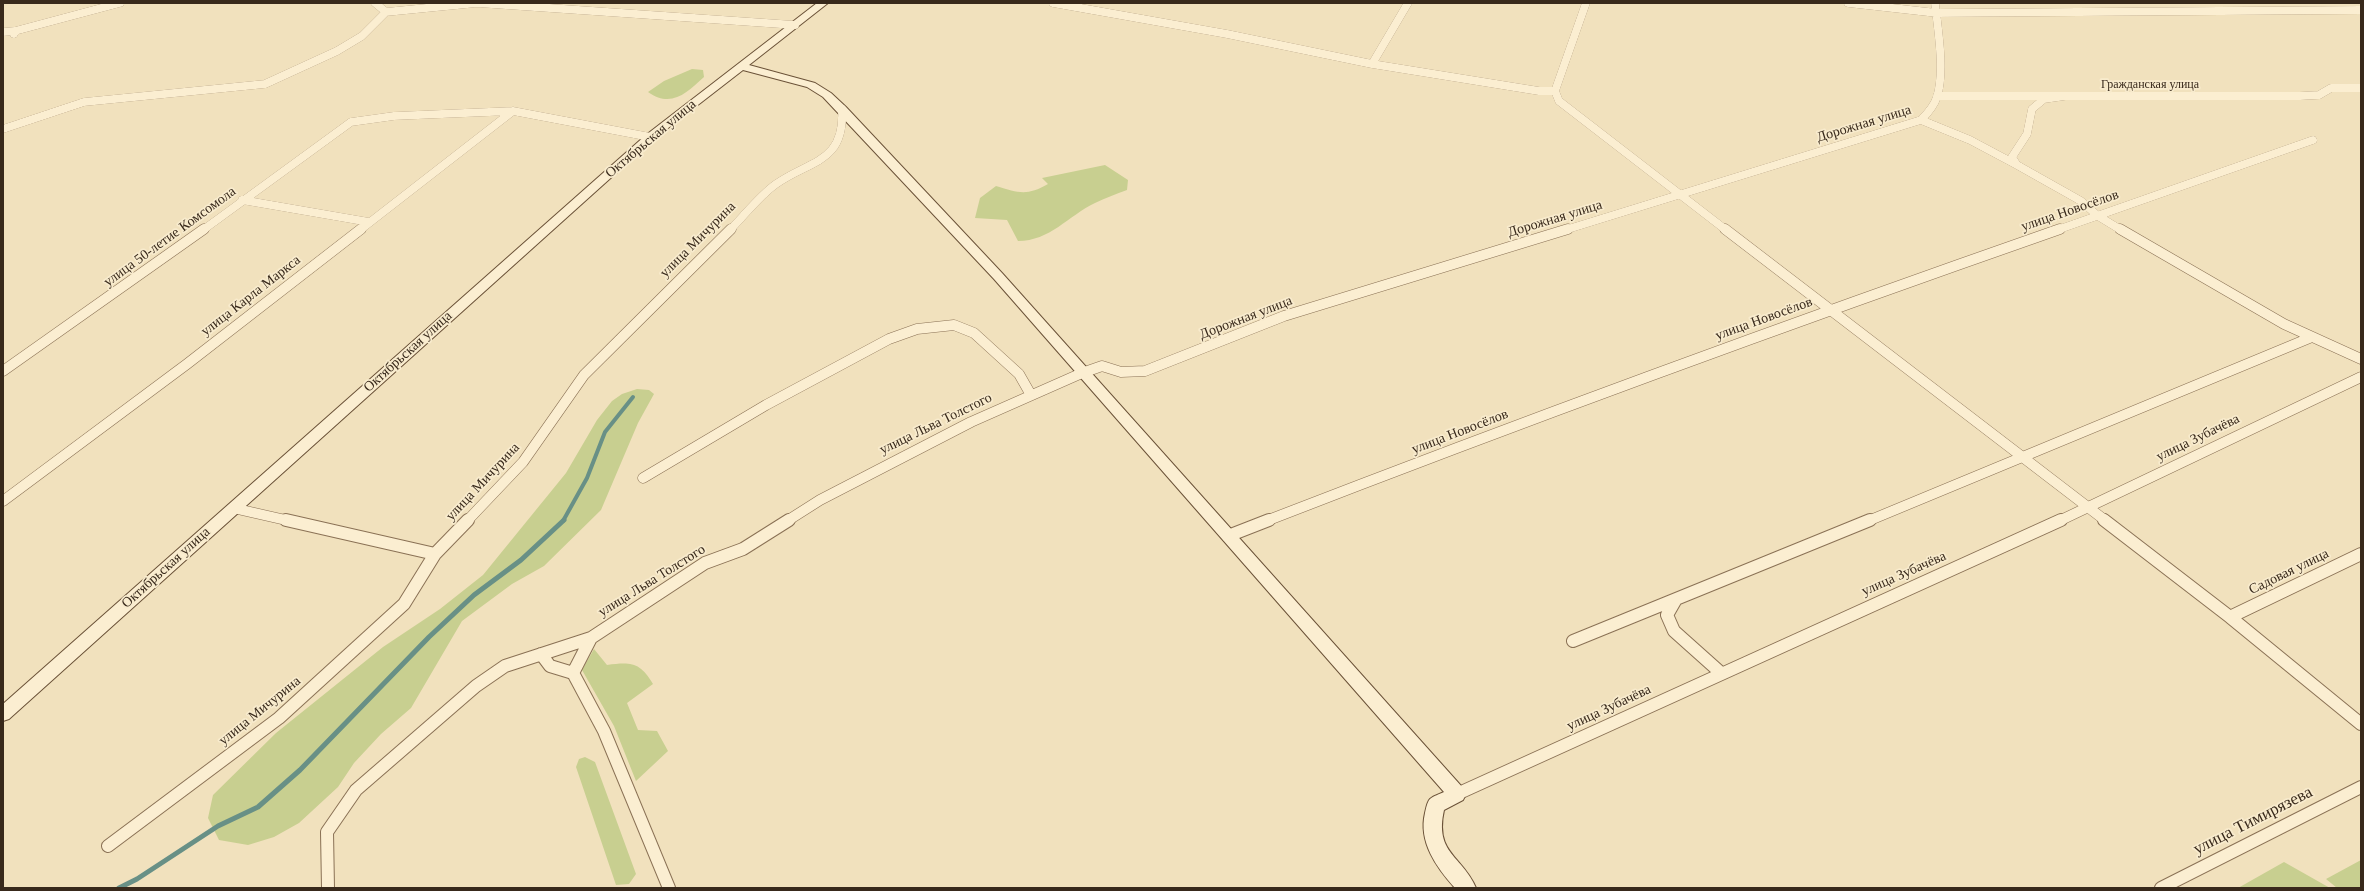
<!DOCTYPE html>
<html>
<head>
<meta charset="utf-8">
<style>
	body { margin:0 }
	#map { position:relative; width:2364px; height:891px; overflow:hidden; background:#f1e1bd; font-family:"Times New Roman",serif }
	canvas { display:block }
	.frame { position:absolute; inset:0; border:4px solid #38291b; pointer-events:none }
</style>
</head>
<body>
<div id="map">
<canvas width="2364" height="891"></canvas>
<div class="frame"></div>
</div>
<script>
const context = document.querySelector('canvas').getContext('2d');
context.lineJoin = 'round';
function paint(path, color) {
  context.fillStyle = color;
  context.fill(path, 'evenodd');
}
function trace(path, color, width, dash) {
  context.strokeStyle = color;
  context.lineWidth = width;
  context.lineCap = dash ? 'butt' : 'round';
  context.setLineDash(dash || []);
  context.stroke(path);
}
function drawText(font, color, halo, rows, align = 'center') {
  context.font = font + ' "Times New Roman",serif';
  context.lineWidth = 3.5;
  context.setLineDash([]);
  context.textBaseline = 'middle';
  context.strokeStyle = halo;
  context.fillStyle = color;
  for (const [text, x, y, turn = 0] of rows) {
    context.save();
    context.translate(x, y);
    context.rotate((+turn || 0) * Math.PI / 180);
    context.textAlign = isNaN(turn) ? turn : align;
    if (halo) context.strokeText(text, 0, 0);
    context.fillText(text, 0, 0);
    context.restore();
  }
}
const green = new Path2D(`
	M692,69L703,70L704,77C687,92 672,109 648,92L664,81Z
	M1105,165L1128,180L1127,190C1116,194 1105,198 1095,203C1068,216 1050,241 1018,241L1007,220L975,218L980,198L996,186C1019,193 1027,196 1048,184L1042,178Z
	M637,389L649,390L654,394L638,423L601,510L544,566L512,584L462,621L411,708L381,734L354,763L338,787L299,823L274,837L248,845L219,840L208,818L213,795L276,733L383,647L440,609L483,575L566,473L597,420L612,401L622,394Z
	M594,649L607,665C631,662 640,662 653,684L627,703L638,730L657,731L668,751L636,781L614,726L582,670Z
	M585,757L595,762L636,874L629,884L616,885L576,767L579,759Z
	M2361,860V888H2337L2326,879Z
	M2284,862L2330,888H2238Z`);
const streamFar1 = new Path2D(`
	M563,521L587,478L605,432L633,397`);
const stream = new Path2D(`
	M119,888L137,879L218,826L258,807L300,770L429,637L474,595L521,560L564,520`);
const streetFar2 = new Path2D(`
	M375,3L386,12L477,3L795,25
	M1053,3L1227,34L1372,64L1539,91H1555
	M1586,3L1555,91L1559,101L1726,230
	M1848,3L1937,13L2361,10
	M3,32L15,31
	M14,34L15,31L120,3
	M1372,64L1408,3
	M1937,96H2300L2319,95L2331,88H2361
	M2065,96L2044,99L2032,109L2027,134L2012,157L2017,165L2081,201L2098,216L2121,230
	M1921,120L1970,140L2017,165
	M3,129L84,102L265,84L337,51L362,36L386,12
	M242,200L369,222
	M203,230L351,122L394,116L513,111L650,137
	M360,230L513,111
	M730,230C745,215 759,196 776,184C810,160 845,163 842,109
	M1565,230L1921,120C1927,114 1934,106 1937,97C1945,71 1938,30 1935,3
	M2057,230L2313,140`);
const streetFar1 = new Path2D(`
	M1725,229L2106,521
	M2120,229L2284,324L2361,359
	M3,371L204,229
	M643,478L766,405L889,339L917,329L954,325L974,333L1019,374L1031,395
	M3,501L187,364L361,229
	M233,508L290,521
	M467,521L523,462L584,375L731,229
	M787,521L820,500L971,422L1082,373L1102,366L1121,372L1145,371L1284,316L1568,229
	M1266,521C1529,419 1794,322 2060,229
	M1868,521L2312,337
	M2059,521L2361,377`);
const street = new Path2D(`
	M286,520L435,554
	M2104,520L2230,617L2361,724
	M1228,536L1269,520
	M1675,601L1667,615L1674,631L1721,673
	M2230,617L2361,554
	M1573,641L1870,520
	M541,654L550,666L573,673
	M1457,794L2061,520
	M108,846L279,718L404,604L435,554L468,520
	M328,888L327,832L356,790L476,686L505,666L591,638
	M669,888L604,731L573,673L591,638L705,563L743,549L789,520
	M2161,888L2361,787`);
const secondary = new Path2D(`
	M817,3H828L749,65L815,83L831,93L846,107L1002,273L1463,788L1466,794L1463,800L1444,810C1434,854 1463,856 1476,888H1455C1437,868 1418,842 1425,813C1426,809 1427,802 1430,799C1433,796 1440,794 1444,792L994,279L823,97L807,87L743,70L654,139L9,719L3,721V704L646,135Z`);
const farStreetnames = [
	["Гражданская улица",2150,85]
];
const streetNames = [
	["Дорожная улица",1864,124,-17],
	["Октябрьская улица",651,139,-40],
	["улица Новосёлов",2070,211,-19],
	["Дорожная улица",1555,219,-17],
	["улица 50-летие Комсомола",170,237,-36],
	["улица Мичурина",698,240,-45],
	["улица Карла Маркса",251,296,-38],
	["Дорожная улица",1246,318,-21],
	["улица Новосёлов",1764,319,-20],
	["Октябрьская улица",408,352,-42],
	["улица Льва Толстого",936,424,-26],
	["улица Новосёлов",1460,432,-21],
	["улица Зубачёва",2198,438,-26],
	["улица Мичурина",483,482,-47],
	["Октябрьская улица",166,568,-42],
	["Садовая улица",2289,572,-26],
	["улица Зубачёва",1904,574,-24],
	["улица Льва Толстого",652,581,-32],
	["улица Зубачёва",1609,708,-25],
	["улица Мичурина",260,711,-39]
];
const nearStreetnames = [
	["улица Тимирязева",2253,821,-27]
];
paint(green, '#c8cf90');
trace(streamFar1, '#689086', 4);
trace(stream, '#689086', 5);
trace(streetFar2, '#8a7155', 8);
trace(streetFar1, '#8a7155', 11);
trace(street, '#8a7155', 14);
trace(secondary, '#6b5238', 2);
trace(streetFar2, '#fbeed1', 8);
trace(streetFar1, '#fbeed1', 10);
trace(street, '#fbeed1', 12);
paint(secondary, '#fbeed1');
drawText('12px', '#38291b', '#f8ebcd', farStreetnames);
drawText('14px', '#38291b', '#f8ebcd', streetNames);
drawText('17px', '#38291b', '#f8ebcd', nearStreetnames);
</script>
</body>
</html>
